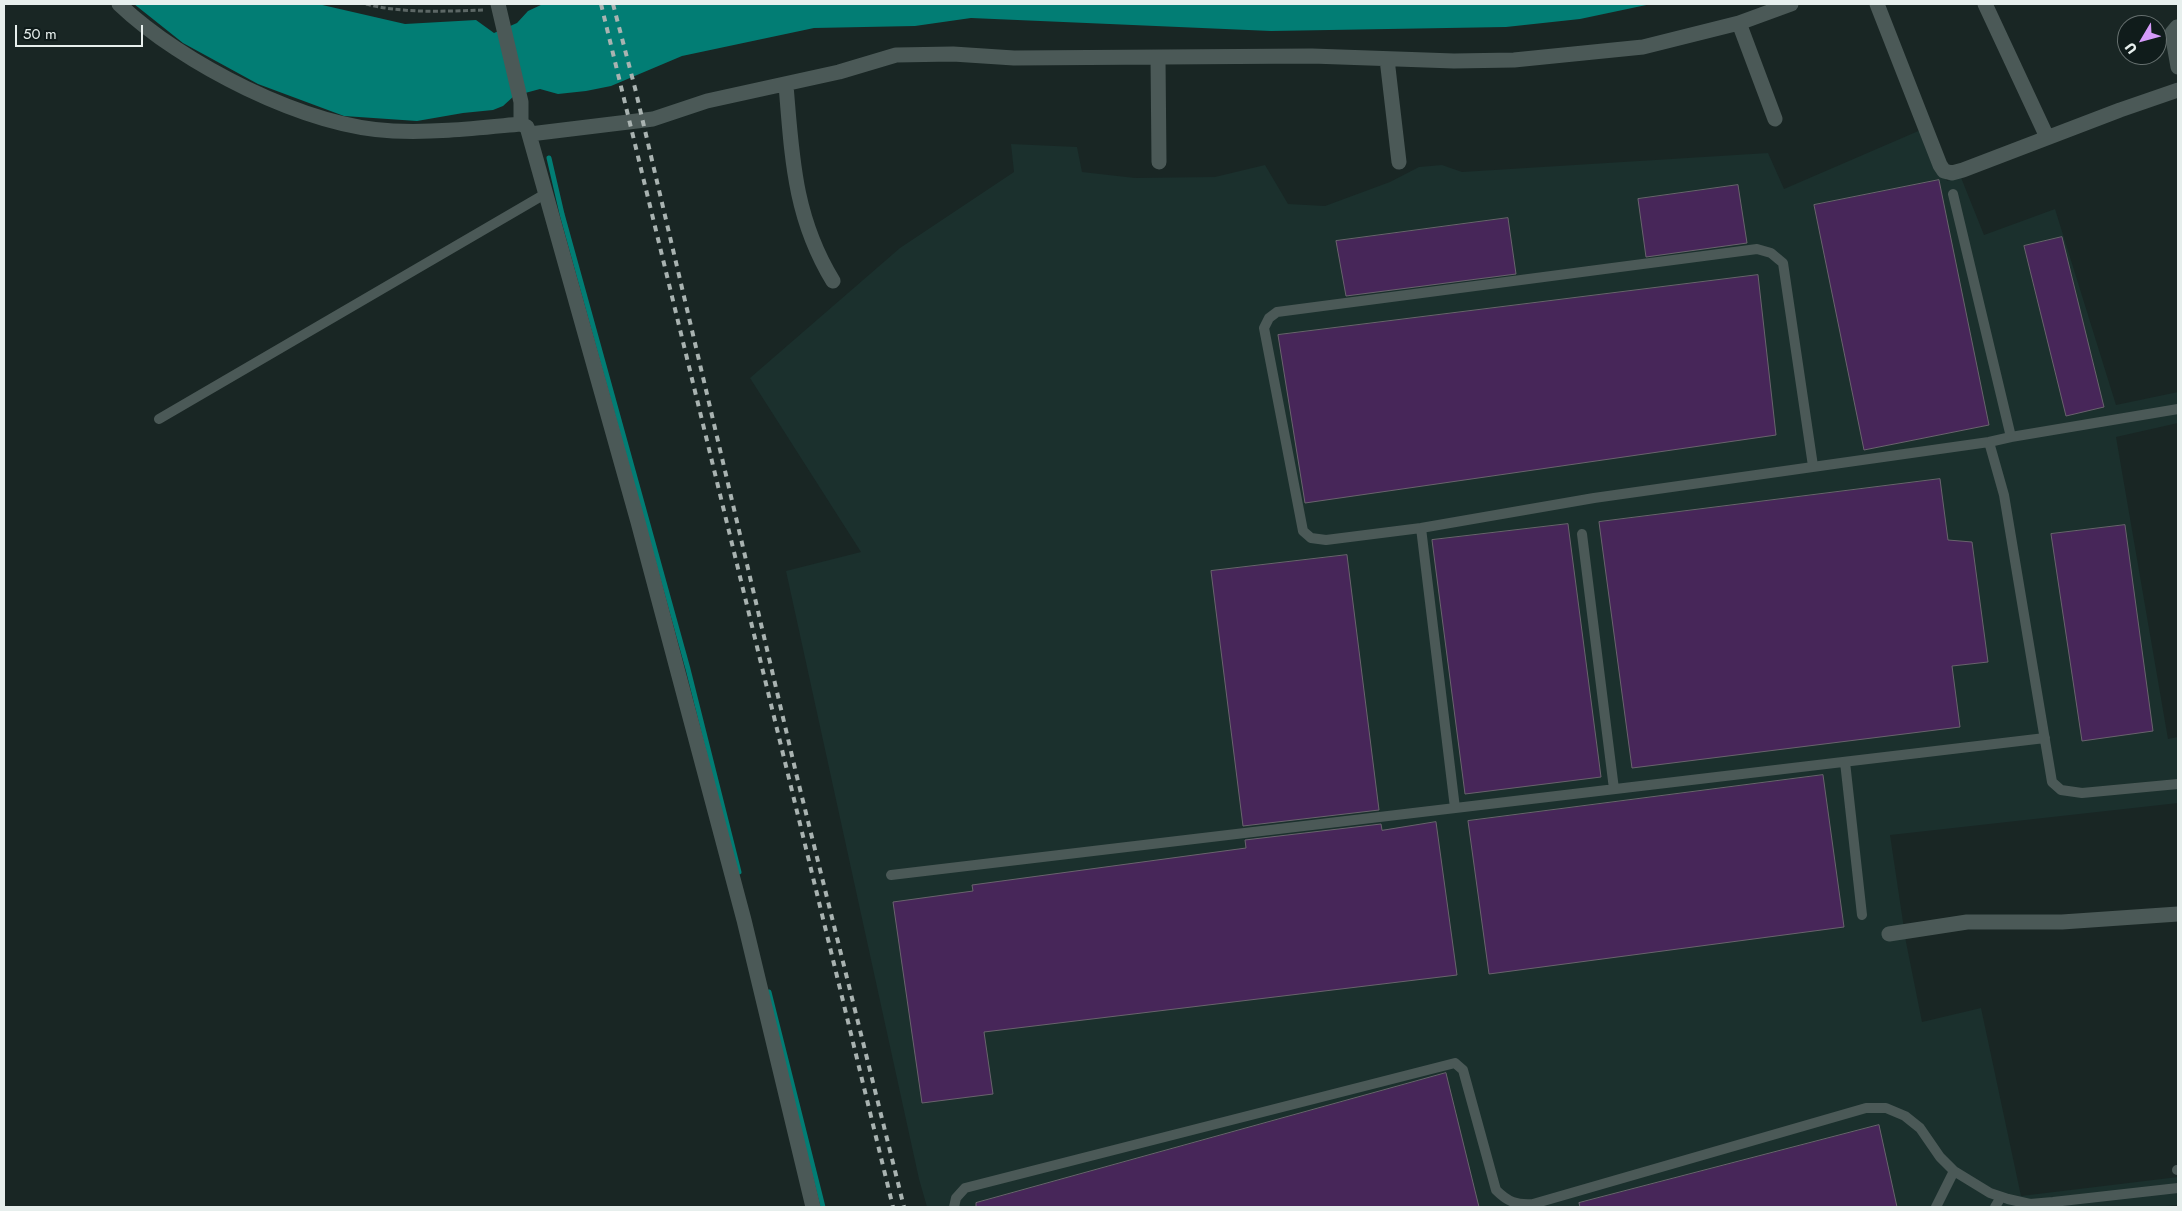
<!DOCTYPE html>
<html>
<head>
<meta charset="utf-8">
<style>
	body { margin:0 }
	#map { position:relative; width:2182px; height:1211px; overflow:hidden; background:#192624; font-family:Jost,sans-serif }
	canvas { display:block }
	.frame { position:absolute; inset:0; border:5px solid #e7efed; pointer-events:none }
	.north { position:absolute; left:2117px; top:15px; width:50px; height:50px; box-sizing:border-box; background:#101c1b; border:1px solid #66706f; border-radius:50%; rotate:233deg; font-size:14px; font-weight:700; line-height:20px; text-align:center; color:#e7efed }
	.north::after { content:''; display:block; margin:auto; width:18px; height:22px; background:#d69bfa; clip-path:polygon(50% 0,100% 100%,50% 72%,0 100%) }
	.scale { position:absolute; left:15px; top:25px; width:128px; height:22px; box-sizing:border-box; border:2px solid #e7efed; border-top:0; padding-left:6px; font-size:15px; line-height:18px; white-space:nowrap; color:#e7efed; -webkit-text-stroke:4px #101c1b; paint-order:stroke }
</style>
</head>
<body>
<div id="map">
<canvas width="2182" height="1211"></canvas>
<div class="frame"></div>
<div class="north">U</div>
<div class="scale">50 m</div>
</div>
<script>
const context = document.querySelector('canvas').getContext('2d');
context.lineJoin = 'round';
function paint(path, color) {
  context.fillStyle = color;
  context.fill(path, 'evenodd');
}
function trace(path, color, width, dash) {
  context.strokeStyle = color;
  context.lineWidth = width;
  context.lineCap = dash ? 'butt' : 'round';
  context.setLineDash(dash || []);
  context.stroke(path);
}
const built = new Path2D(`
	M1923,129L1947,181L1960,175L1984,235L2055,209L2116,405L2178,392V423L2116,437L2168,739L2178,737V803L1890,835L1906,942L1922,1022L1981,1008L2021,1196L2178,1177V1205L2155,1207H927L919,1179L786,571L861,552L750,378L900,248L1014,172L1011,144L1077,147L1082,172L1135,178L1215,177L1265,165L1288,204L1325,206L1390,182L1419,167L1442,165L1462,172L1768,153L1784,189Z`);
const water = new Path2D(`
	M134,4H318L405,24L476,20L494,33L517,23L528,11L543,4H1651L1580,19L1506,27L1271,31L971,18L915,26L814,28L682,56L611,86L586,91L558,94L540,89L514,96L503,106L493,110L463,113L417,121L344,116L258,84L183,43Z`);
const stream = new Path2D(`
	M549,158L562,214L688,669L739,872
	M769,992L823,1207`);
const building = new Path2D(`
	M1939,180L1989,425L1864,450L1814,205Z
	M1738,185L1747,243L1646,257L1638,199Z
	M1508,218L1516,274L1346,296L1336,241Z
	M2062,237L2104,407L2066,416L2024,246Z
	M1758,275L1776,435L1305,503L1278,335Z
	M1940,479L1948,540L1972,542L1988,662L1952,666L1960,727L1632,768L1599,522Z
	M1568,524L1601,777L1465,794L1432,540Z
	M2125,525L2153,731L2082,741L2051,534Z
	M1347,555L1379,810L1243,826L1211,571Z
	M1823,775L1844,927L1489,974L1468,821Z
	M1436,822L1457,975L984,1032L993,1094L922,1103L893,902L973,891L972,885L1246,848L1245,840L1381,824L1382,830Z
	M1446,1073L1479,1207H976V1203Z
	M1879,1125L1897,1207H1580L1579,1203Z`);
const path = new Path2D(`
	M366,4C404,14 446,11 485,10`);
const lane = new Path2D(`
	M1953,194L2011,437
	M159,419L545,194
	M1989,442L2004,495L2052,782L2061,790L2082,793L2178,784
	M1813,466L1783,263L1771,253L1757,249L1277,312L1269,318L1264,328L1303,531L1311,538L1326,540L1421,528L1594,498L1989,442L2011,437L2178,409
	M1421,528L1455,808
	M1582,534L1614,789
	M1845,762L1862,915
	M891,875L2045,738
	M2177,1170H2178
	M954,1207L956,1198L965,1188L1455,1063L1463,1070L1496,1190C1508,1202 1516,1205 1533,1204L1866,1108H1886L1905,1116L1920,1128L1940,1157L1954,1171L1990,1193L2008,1199L2030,1204L2053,1202L2178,1188
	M1936,1207L1954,1171
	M1995,1207L2001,1197`);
const street = new Path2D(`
	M119,4C182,64 305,127 393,131C436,133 478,128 521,124L527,127L638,522L744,920L813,1207
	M498,4L521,102V124
	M1877,4L1940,165L1944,171L1952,173L1963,170L2120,110L2178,90
	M1985,4L2047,137
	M1739,23L1775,119
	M2177,27L2172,33L2178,67
	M1158,58L1159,162
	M1387,59L1399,162
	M786,85C792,157 794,217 833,281
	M530,134L653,119L707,101L839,72L896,55L953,54L1014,58L1312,56L1454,61L1514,60L1643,47L1739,23L1791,4
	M1889,934L1967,922H2062L2178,914`);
const rail = new Path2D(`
	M601,4L893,1207
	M613,4L635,88L797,777L904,1207`);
paint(built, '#1b302d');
paint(water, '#027d74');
trace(stream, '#027d74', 5);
paint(building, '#472659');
trace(building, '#69636d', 1);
trace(path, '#5c6765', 3, [5, 2.5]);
trace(lane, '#4b5957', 10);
trace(street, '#4b5957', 15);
trace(rail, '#a9b3b1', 4, [6, 6]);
</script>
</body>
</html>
